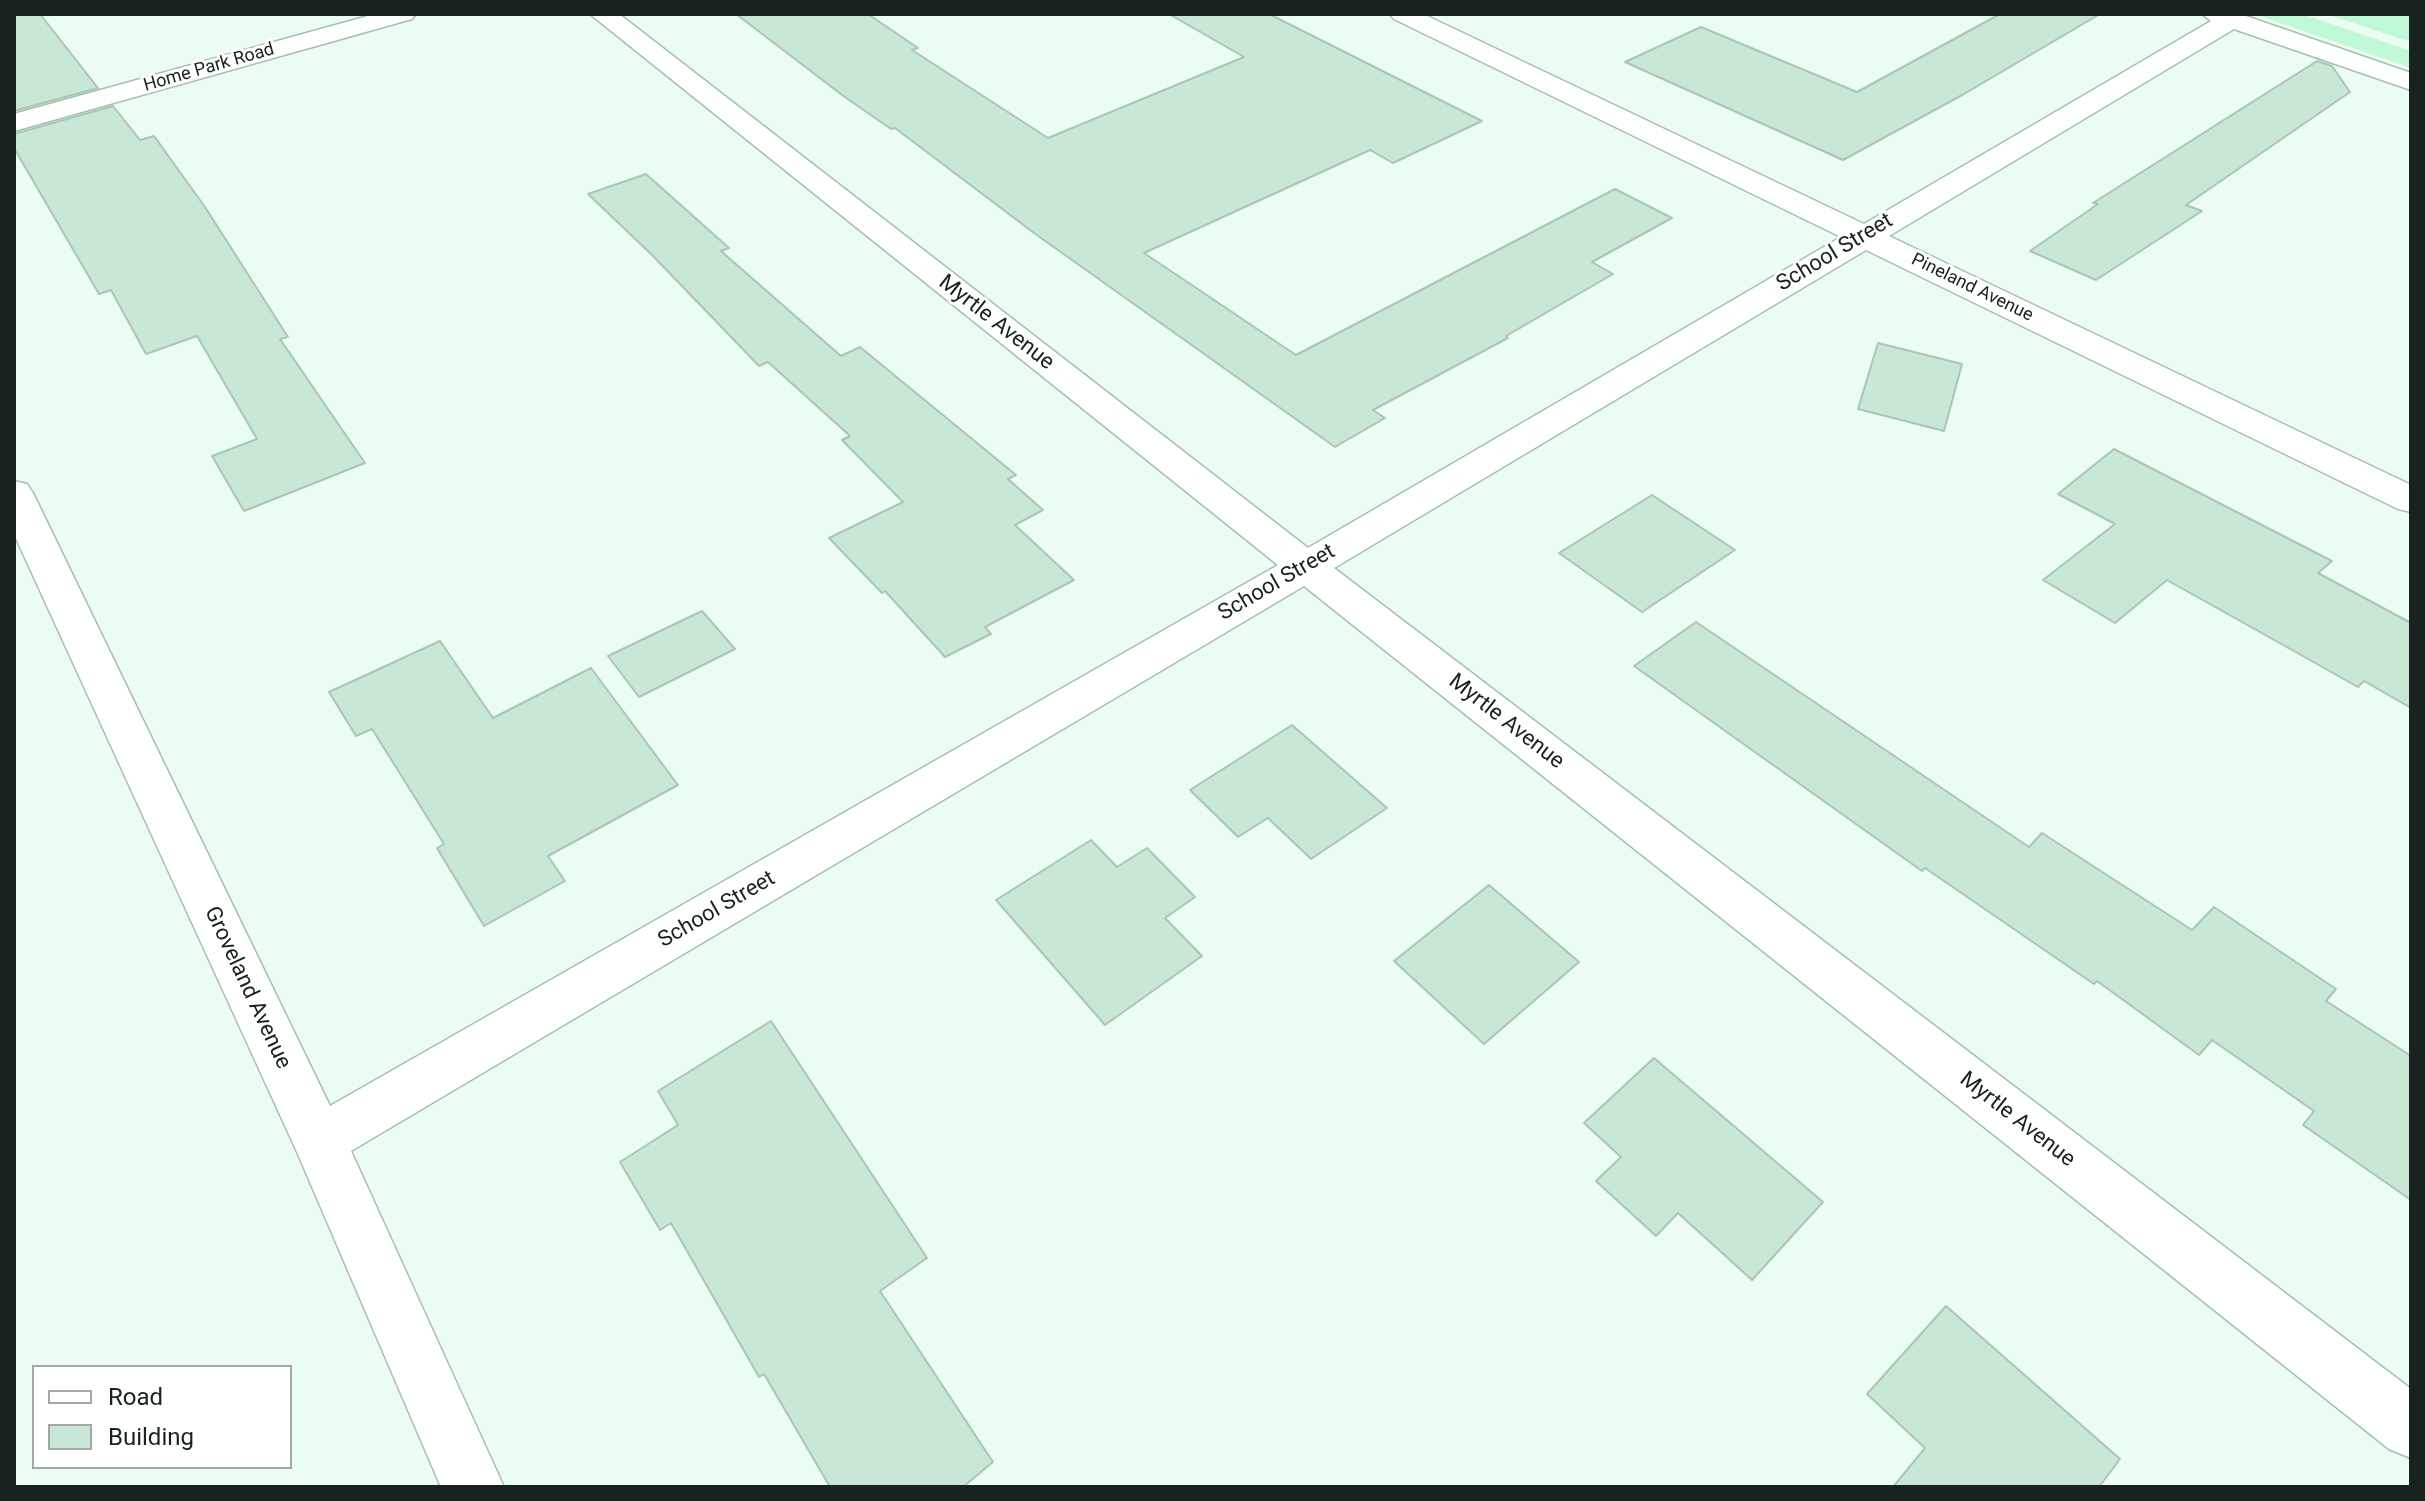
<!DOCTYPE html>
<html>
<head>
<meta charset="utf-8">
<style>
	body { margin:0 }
	#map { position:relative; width:2425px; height:1501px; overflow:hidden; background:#ebfdf2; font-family:Roboto,sans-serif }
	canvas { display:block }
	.frame { position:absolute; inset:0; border:16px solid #18231d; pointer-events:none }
	.legend { position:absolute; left:32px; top:1365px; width:260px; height:104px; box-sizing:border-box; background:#fff; border:2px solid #a3a7a5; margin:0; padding:10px 14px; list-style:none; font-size:24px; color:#18231d }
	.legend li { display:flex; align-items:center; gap:16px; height:40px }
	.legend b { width:40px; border:2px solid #a3a7a5 }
</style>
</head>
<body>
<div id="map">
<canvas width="2425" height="1501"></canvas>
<div class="frame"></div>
<ul class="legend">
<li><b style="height:10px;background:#fff"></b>Road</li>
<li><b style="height:22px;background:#c8e7d5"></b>Building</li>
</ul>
</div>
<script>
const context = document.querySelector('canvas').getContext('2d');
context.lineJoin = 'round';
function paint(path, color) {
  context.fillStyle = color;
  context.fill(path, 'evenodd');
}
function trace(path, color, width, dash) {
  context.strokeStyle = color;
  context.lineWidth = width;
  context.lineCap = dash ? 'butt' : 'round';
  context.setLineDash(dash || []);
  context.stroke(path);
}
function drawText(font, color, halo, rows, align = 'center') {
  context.font = font + ' Roboto,sans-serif';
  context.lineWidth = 6;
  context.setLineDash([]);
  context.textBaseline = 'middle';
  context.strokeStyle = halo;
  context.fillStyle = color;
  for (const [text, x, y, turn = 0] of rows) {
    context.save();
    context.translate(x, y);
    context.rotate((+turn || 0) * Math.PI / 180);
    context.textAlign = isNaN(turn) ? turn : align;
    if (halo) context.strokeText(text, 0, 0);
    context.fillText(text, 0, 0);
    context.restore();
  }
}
const green = new Path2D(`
	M2254,14H2302L2411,51V68Z
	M2326,14H2411V42Z`);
const building = new Path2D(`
	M14,14H40L98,88L14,111Z
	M736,14H868L918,48L912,50L1048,138L1244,57L1169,14H1269L1482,121L1393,163L1370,150L1144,253L1296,355L1615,189L1672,218L1592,262L1613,274L1506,336L1508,338L1373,410L1385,418L1335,447L1034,233L895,128L891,129L842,95Z
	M2000,14H2100L1964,94L1843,160L1625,62L1701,27L1857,92Z
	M2317,61L2332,66L2350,92L2186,205L2202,211L2096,280L2030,251L2098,204L2093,203Z
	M113,106L140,140L154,136L205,207L288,337L280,339L365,463L244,511L212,456L257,439L197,336L146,354L111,290L99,294L14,148V134Z
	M646,174L729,248L721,251L841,356L860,347L1016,475L1008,479L1043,510L1015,525L1074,580L985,627L991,634L945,657L885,591L882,593L829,538L903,502L842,440L850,436L768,362L759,366L652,255L588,194Z
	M1878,343L1962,364L1944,431L1858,409Z
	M2114,449L2332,561L2318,573L2411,623V708L2364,681L2358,687L2167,580L2115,623L2043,580L2115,524L2058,494Z
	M1652,495L1735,550L1642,612L1559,553Z
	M702,611L735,649L639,697L608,656Z
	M1696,622L2029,847L2042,833L2192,930L2214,907L2336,989L2326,1001L2411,1056V1200L2303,1125L2314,1111L2212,1040L2199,1055L2097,981L2094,984L1925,868L1922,871L1634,666Z
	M440,641L493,718L591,668L678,785L548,856L565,881L484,926L437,848L444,844L372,729L356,736L329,692Z
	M1292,725L1387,808L1311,859L1268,818L1238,837L1190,790Z
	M1091,840L1117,867L1147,848L1195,897L1165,918L1202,956L1105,1025L996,900Z
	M1489,885L1579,962L1484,1044L1394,961Z
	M771,1021L927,1258L880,1291L993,1462L963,1487H830L764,1374L759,1377L671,1223L660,1230L620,1162L678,1125L658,1091Z
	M1654,1058L1823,1202L1752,1280L1678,1213L1656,1236L1596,1181L1621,1157L1584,1123Z
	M1946,1306L2120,1459L2099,1487H1893L1925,1448L1867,1394Z`);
const minor = new Path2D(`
	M375,14H416L412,19L14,131V114Z
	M590,14H619L1308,548L1841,237L1394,19L1390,14H1423L1864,224L2211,21L2202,14H2240L2411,73V90L2234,29L1889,236L2411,485V512L2398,509L1866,250L1334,568L2411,1389V1458L2389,1449L1304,586L351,1151L504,1487H441L297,1152L14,534V481L27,484L33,493L330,1106L1278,565Z`);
const farStreetnames = [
	["Home Park Road",209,68,-16],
	["Pineland Avenue",1972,288,26]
];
const streetNames = [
	["School Street",1835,253,-31],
	["Myrtle Avenue",996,323,38],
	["School Street",1277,583,-30],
	["Myrtle Avenue",1506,722,38],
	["School Street",717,910,-30],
	["Groveland Avenue",247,988,65],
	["Myrtle Avenue",2017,1120,38]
];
paint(green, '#c0f8d8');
paint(building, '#c8e7d5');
trace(building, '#a9c6b5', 2);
trace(minor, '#a3c0af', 3);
paint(minor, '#fff');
drawText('18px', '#18231d', '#fff', farStreetnames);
drawText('22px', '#18231d', '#fff', streetNames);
</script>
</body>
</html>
